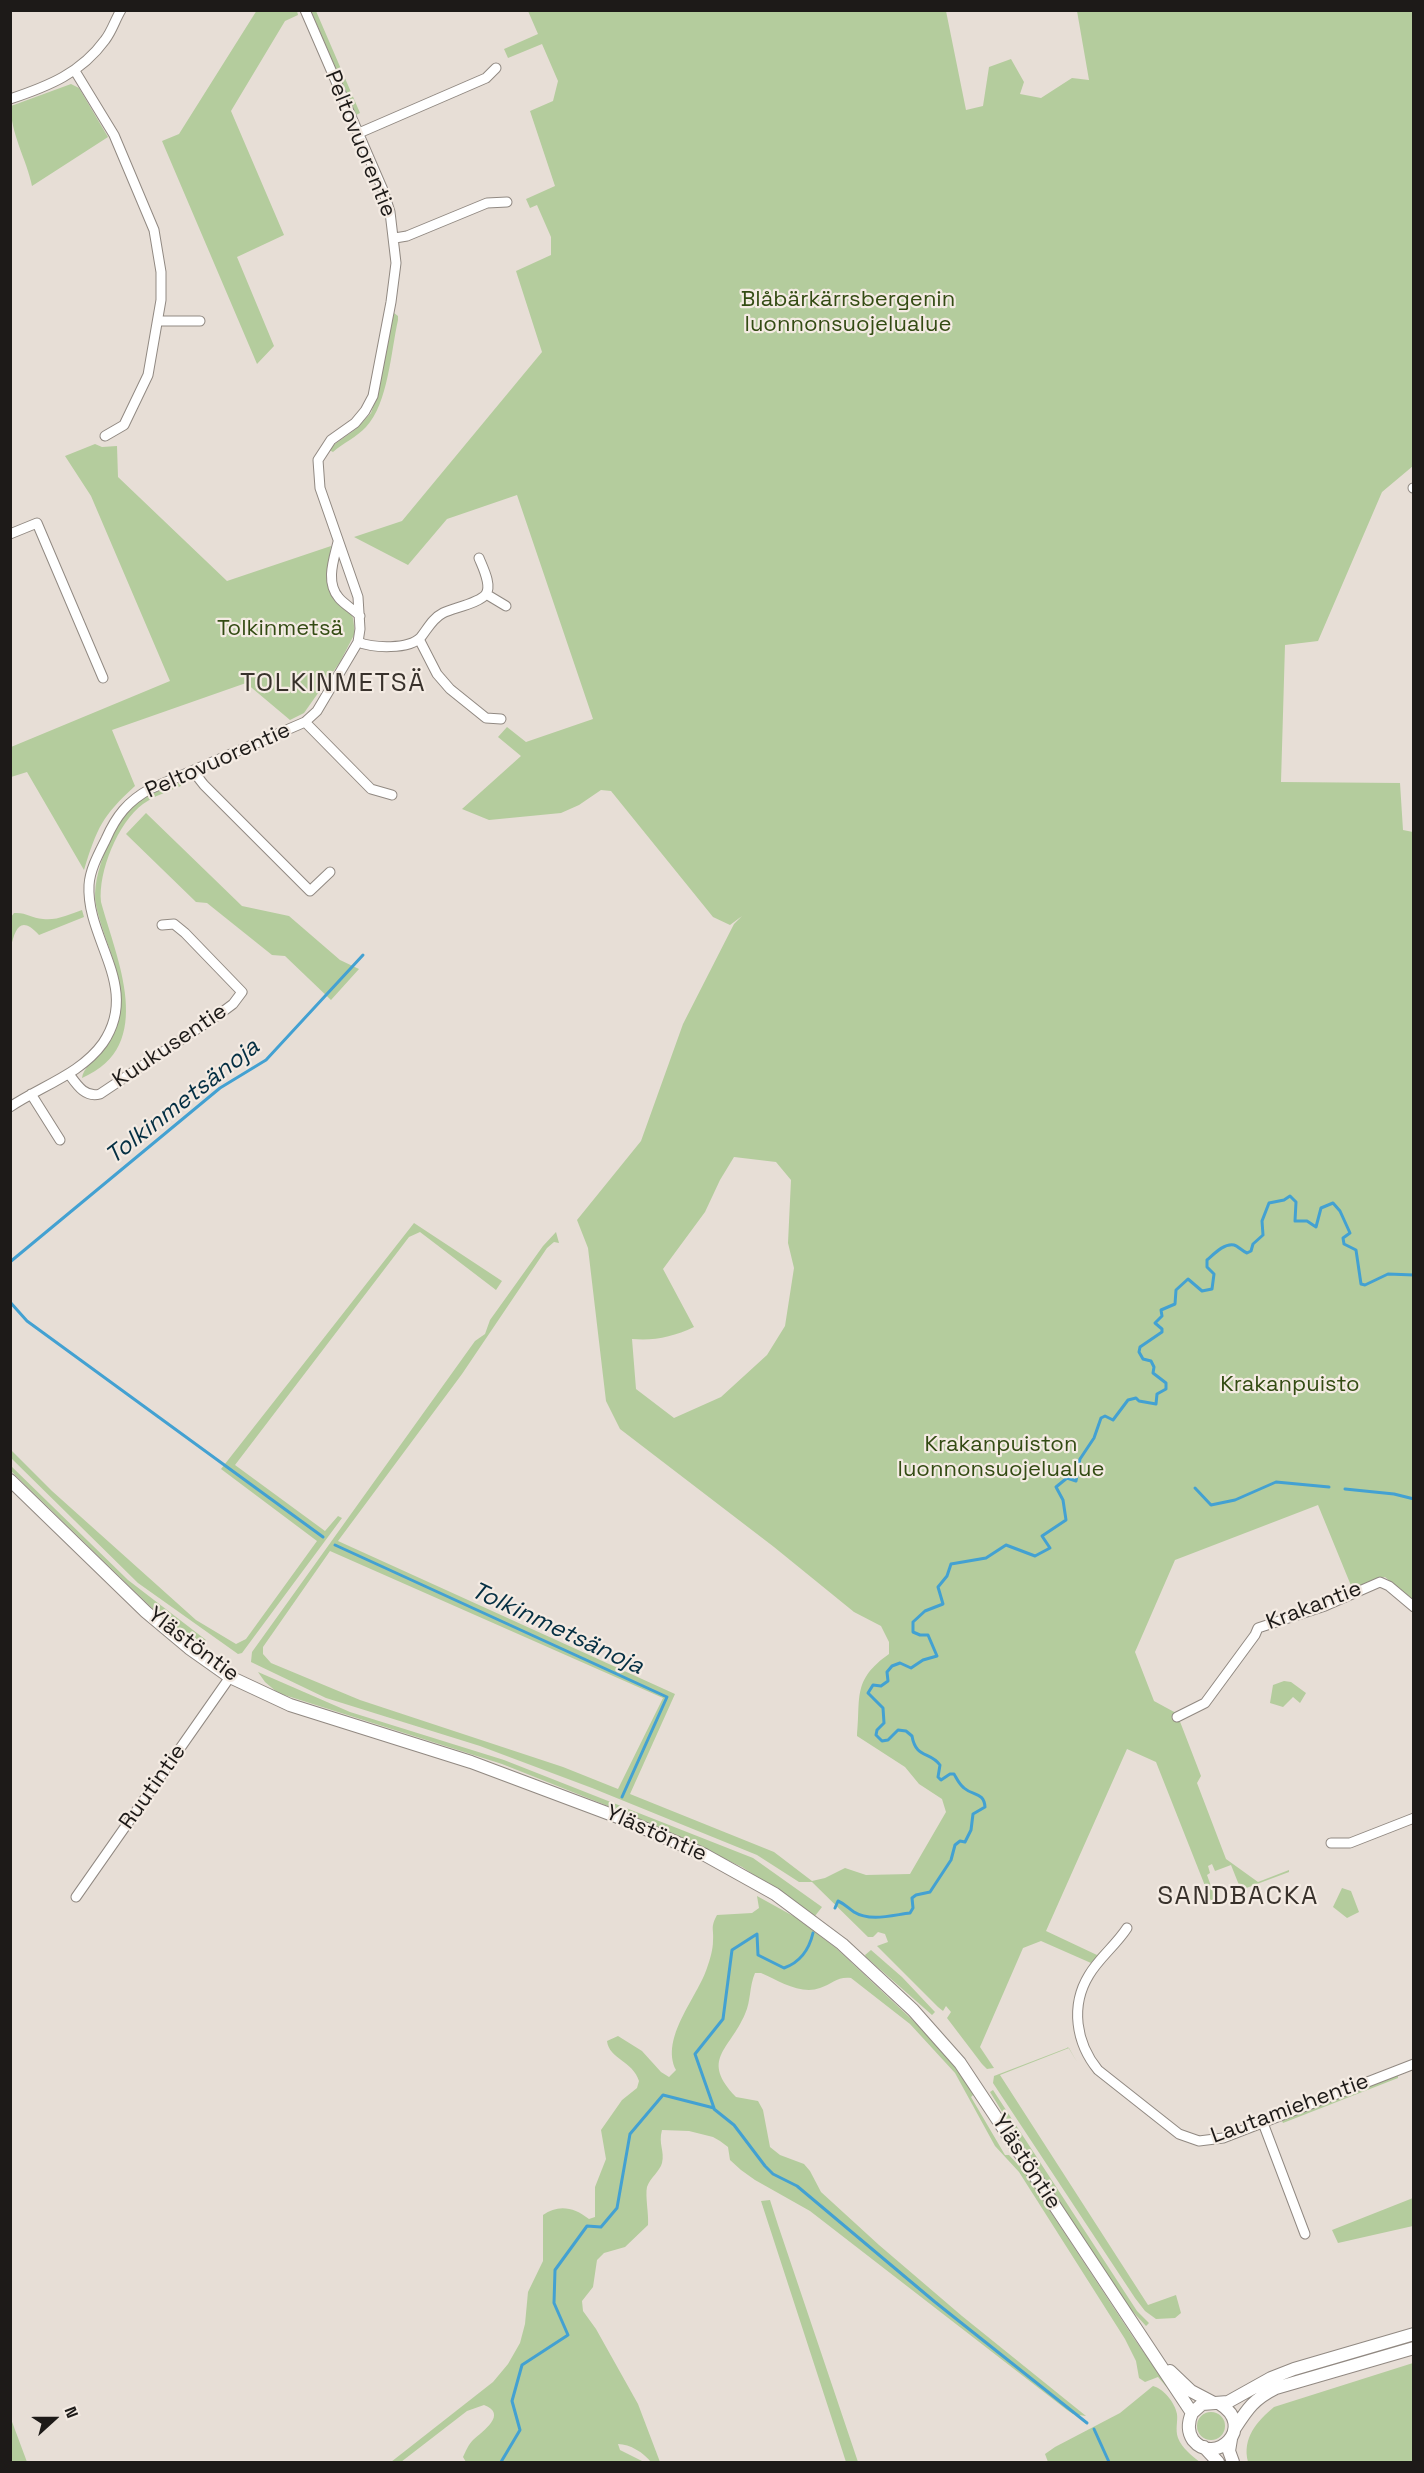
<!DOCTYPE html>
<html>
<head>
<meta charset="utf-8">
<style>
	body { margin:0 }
	#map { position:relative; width:1424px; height:2473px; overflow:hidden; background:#e7ded6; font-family:"Space Grotesk",sans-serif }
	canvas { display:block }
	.frame { position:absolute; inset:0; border:12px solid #1d1a18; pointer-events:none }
	.north { position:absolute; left:24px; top:2389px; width:60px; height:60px; -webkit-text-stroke:4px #f4ebe3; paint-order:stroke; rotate:69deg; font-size:16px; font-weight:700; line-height:24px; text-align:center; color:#1d1a18 }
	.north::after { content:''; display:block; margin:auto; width:21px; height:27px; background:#1d1a18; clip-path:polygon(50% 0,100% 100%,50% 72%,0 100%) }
</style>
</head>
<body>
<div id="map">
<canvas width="1424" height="2473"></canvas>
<div class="frame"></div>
<div class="north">N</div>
</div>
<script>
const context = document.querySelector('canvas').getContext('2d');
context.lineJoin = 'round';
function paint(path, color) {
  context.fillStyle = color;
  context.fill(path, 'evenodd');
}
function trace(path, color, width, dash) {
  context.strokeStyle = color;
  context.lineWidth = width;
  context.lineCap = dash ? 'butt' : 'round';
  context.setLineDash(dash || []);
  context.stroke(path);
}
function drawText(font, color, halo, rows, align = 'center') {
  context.font = font + ' "Space Grotesk",sans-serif';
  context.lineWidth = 4.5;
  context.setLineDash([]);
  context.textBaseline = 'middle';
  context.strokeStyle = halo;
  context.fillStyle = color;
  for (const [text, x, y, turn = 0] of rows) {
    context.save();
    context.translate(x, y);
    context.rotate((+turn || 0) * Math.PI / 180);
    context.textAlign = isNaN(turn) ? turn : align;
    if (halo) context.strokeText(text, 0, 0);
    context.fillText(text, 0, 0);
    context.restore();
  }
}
const green = new Path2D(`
	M257,10L297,11L298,15L285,21L231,111L284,235L237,257L274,346L257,364L162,141L179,134Z
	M311,11H316L360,113L356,115Z
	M528,11H946L966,110L983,106L989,67L1011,59L1024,82L1020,94L1041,98L1072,78L1089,80L1077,11H1413V466L1382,492L1318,641L1285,645L1281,782L1400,783L1403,830L1413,832V1601L1385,1577L1352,1588L1318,1505L1175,1560L1135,1652L1154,1701L1176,1713L1179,1719L1201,1776L1197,1783L1226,1859L1258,1882L1289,1870V1872L1241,1890L1231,1865L1215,1871L1212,1864L1208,1866L1210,1873L1207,1875L1216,1900L1211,1901L1156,1762L1127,1749L1046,1931L1097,1955L1106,1946L1107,1947L1091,1963L1041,1941L1023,1948L980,2047L994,2068L987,2069L982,2064L947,2018L951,2012L946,2006L943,2011L938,2007L877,1946L888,1942L885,1934L878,1932L873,1937H868L812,1882H799L757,1855L592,1788L480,1746L326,1698L251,1662L252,1652L475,1341L485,1334L490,1320L543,1246L556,1232L559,1243L554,1242L547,1248L462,1374L338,1541L675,1694L630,1794L774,1852L812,1881L825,1878L845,1868L866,1875L910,1874L946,1812L942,1799L919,1784L905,1767L857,1736C861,1697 852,1680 889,1654V1642L881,1626L854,1612L774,1547L620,1429L606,1401L588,1248L577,1220L641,1141L683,1024L734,924L742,916L730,925L713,917L611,791L601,790L579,805L561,813L489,820L462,809L521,756L498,737L507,727L526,742L593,719L517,495L447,519L408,565L354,537L402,521L542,352L516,271L551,255V237L537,205L530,208L526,199L555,186L530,111L553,101L558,81L542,44L508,58L504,49L538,34ZM734,1157L776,1162L791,1180L788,1243L794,1268L785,1326L767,1355L721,1397L674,1418L636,1389L632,1339C654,1341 673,1337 694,1327L663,1269L705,1212L720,1180ZM330,1551L663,1698L618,1789L563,1767L360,1700L271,1663L263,1654V1647Z
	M71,84L79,88L108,137L32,186C27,160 10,133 11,106Z
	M394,313L398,316V320C391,351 388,404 366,427C357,437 343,443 333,452L329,450L332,446L356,429L371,413L377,395Z
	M95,444L102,447L117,446L118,477L227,581L331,546L328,572L353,618L355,633L340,662L304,713L290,720L246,683L112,730L135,786C102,816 97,828 84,870L27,772L11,777V747L170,681L91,496L65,456Z
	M180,782L181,786C169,791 154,796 143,804C118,822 98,872 101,902C116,958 158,1046 82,1078C83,1068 94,1061 101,1053C112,1039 119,1025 121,1007C123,971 103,940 96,905C90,876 115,819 138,802C150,793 166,788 180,782Z
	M146,813L242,906L289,916L340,960L359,969L331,1000L285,956L272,955L207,903L196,902L126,834Z
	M82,910L84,917L39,935C21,915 15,928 11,947V917L14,913C26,912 31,918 43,919C56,921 70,914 82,910Z
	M414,1223L502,1281L496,1290L420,1232L409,1237L235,1465L325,1531L338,1516L342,1518L242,1653L238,1654L138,1583L11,1458V1450L52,1491L196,1620L236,1644L246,1639L317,1541L221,1469Z
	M10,1465L128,1580L206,1640V1642L203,1643L169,1623L158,1614L11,1471Z
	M258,1672L350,1712L504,1760L753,1858L822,1907L815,1916L742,1867L628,1814L502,1764L278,1693L265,1682Z
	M1284,1681L1291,1682L1306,1693L1300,1703L1293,1697L1283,1707L1270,1703L1273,1685Z
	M1342,1888L1351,1891L1359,1912L1347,1918L1333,1907Z
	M757,1896L795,1917L836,1948L940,2046L974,2094L971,2097L1005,2155H1009L1023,2170L1133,2337L1176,2398L1158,2377L1145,2382L1139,2378L1136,2361L1125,2339L1019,2172L995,2146L955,2073L910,2024L851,1978C838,1976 832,1984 820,1988C801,1995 779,1981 761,1973H755C749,1987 751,2001 745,2014C729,2051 700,2059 736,2097L758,2101L763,2110L770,2147L780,2155L804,2164L810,2171L821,2192L879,2245L962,2316L1086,2416L1073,2414L1067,2410L810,2211L755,2180L741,2170L730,2160L728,2147L720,2141L713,2137L689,2131L662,2130C658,2144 665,2151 662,2163C660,2171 650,2178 647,2187C645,2196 649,2215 648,2225L625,2247L604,2253L597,2260L593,2287L582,2301L583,2311L596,2329L638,2404L660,2462H651C644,2453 630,2444 618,2444L620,2450L644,2462H466L463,2457C466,2451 468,2445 473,2440C483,2431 508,2414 484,2405L467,2411L401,2462H391L493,2382L508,2364L520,2343L525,2324L528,2292L543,2261V2215C558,2204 574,2207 589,2219L595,2217V2187L606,2159L601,2130L622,2100L637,2088L639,2081C633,2061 609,2059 607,2041L618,2036L642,2051L661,2072L669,2077L676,2070C660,2038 697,1998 707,1968C710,1960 713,1949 713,1941C714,1928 710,1928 717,1915L752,1913L759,1908Z
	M871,1950L902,1977L935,2012L932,2015L866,1957L865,1955Z
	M1067,2048L1068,2047L1077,2062L1069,2048L1000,2075L1148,2305L1176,2295L1181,2313L1175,2318L1156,2319L1145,2311L1135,2298L993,2083L994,2076Z
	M1398,2075V2078L1283,2123L1281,2119Z
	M993,2090L1137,2311L1149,2323L1146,2326L1123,2301L1057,2201L990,2092Z
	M1413,2198V2226L1338,2243L1332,2230Z
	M770,2200L778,2225L858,2462H846L761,2201Z
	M1413,2363V2462H1248C1242,2438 1257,2421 1274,2407Z
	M1153,2386C1164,2389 1175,2403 1177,2414C1178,2422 1175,2429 1178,2438C1182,2448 1192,2456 1200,2462H1048L1045,2454L1055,2447L1120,2413Z
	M1197 2426a14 14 0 1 1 28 0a14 14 0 1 1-28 0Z
	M11,2419L27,2462H11Z`);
const stream = new Path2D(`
	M10,1262L220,1088L266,1060L363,955
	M10,1302L27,1321L323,1537
	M1195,1488L1211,1505L1235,1500L1276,1482L1329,1487
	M1345,1489L1394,1494L1414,1499
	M335,1545L667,1697L622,1797
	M835,1908L838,1901C845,1904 848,1908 854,1912C870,1922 893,1915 910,1913L913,1908L912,1898L916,1895L930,1892L951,1860L955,1845L960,1841L965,1842L971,1830L973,1814L985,1807C984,1792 973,1796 964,1788C959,1784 957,1779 954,1774H950L941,1780L938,1777L940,1765C930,1751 916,1759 912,1736L906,1731L898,1730L888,1740L882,1741L876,1735L877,1730L884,1723L883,1708L868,1693L873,1685L881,1686L888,1681L887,1672L892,1666L900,1663L911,1668L923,1660L937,1656L928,1635H920L913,1632V1622L925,1611L943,1604L938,1587L947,1576L951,1564L986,1558L1006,1545L1035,1556L1050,1548L1042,1536L1066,1520L1063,1500L1056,1487L1067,1478L1076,1481L1080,1459L1094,1438L1101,1418L1105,1416L1113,1420L1128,1400L1136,1398L1139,1401L1156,1404L1157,1394L1166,1389V1383L1153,1373L1154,1367L1151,1361L1143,1359L1139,1352L1140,1347L1162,1332V1329L1155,1323L1162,1316L1161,1310L1175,1304L1176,1290L1188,1279L1202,1291L1212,1289L1214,1274L1207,1267V1260C1214,1254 1224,1243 1234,1245C1238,1246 1242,1251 1247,1253L1251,1251L1253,1244L1263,1235L1262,1221L1269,1203L1284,1200L1290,1196L1296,1202L1295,1221H1307L1316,1227L1321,1208L1333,1203L1340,1211L1350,1233L1343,1238L1344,1244L1356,1250L1361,1284L1365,1285L1388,1274L1414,1275
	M714,2109L734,2125L765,2166L773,2174L797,2186L935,2302L1087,2423
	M1094,2429L1109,2462
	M501,2462L520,2430L512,2401L522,2365L568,2335L554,2303L555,2270L587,2226L601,2227L617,2208L630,2134L663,2095L714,2108L695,2054L723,2019L732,1950L757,1934L758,1955L784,1968C801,1962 809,1950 813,1933`);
const street = new Path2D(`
	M75,71L114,135L154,230L161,272V300L148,375L124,425L105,436
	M10,99C49,86 81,73 105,40C112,31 115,20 121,10
	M359,133L486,78L496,68
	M395,238L407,236L487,203L507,202
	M158,321H200
	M1413,488H1414
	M10,534L37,523L103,678
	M338,542C334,559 325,582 339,598C344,604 354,610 360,616
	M486,594L506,606
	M419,639L437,674L450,689L486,718L501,719
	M358,642C373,648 409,650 421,637C428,628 433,618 443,613C453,608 480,603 486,594C492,585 483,568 479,558
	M305,722L371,789L392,795
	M193,771L204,785L310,891L330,872
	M69,1074C77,1085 85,1098 100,1094L221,1013L233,1004L242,992L185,933L174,924L162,925
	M31,1094L60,1140
	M10,1107C41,1086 81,1074 103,1043C141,987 86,940 89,885C90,869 99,853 106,839C116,816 128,801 150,789L305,722L317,711L358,642L360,629L358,597L320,488L318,460L331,440L355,423L365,411L373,396L391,302L396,263L390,212L383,190L305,10
	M1177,1717L1205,1703L1255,1635L1258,1628L1325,1606L1380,1582L1389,1586L1414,1607
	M1331,1843H1350L1414,1818
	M76,1897L230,1677
	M1127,1928C1116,1945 1099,1958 1089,1975C1070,2006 1076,2043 1098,2070L1179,2134L1199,2141L1223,2138L1414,2064
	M1263,2123L1305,2234`);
const secondary = new Path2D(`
	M10,1480L146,1612L189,1648L230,1677L290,1705L471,1762L623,1819L705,1855L775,1894L842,1944L913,2010L960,2063L1192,2413
	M1170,2371L1191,2391L1212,2402
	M1220,2404C1257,2427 1215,2467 1193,2440C1187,2431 1188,2422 1192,2413L1202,2404L1228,2402L1271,2378L1294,2369L1414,2334
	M1235,2428C1248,2408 1254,2399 1276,2388L1414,2348
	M1231,2439L1229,2451L1233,2462
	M1204,2447L1218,2462`);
const streetNames = [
	["Peltovuorentie",360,144,68],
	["Peltovuorentie",218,761,-24],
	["Kuukusentie",170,1046,-34],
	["Krakantie",1314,1606,-21],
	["Ylästöntie",193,1645,37],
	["Ruutintie",153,1787,-55],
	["Ylästöntie",656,1834,24],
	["Lautamiehentie",1290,2109,-20],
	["Ylästöntie",1026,2162,57]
];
const parkNames = [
	["Blåbärkärrsbergenin",848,300],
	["luonnonsuojelualue",848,325],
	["Tolkinmetsä",280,629],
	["Krakanpuisto",1290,1385],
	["Krakanpuiston",1001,1445],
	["luonnonsuojelualue",1001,1470]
];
const waterNames = [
	["Tolkinmetsänoja",183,1102,-38],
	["Tolkinmetsänoja",557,1629,25]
];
const quarterNames = [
	["TOLKINMETSÄ",333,684],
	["SANDBACKA",1238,1897]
];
paint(green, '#b4cc9d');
trace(stream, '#43a1d2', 3);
trace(street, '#918982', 11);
trace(secondary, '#918982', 14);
trace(street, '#fff', 9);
trace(secondary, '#fff', 12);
drawText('22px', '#1d1a18', '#f4ebe3', streetNames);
drawText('22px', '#334b13', '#f4ebe3', parkNames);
drawText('italic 24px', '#042f43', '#f4ebe3', waterNames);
context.letterSpacing = '1.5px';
drawText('26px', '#39322c', '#f4ebe3', quarterNames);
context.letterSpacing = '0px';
</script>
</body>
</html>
